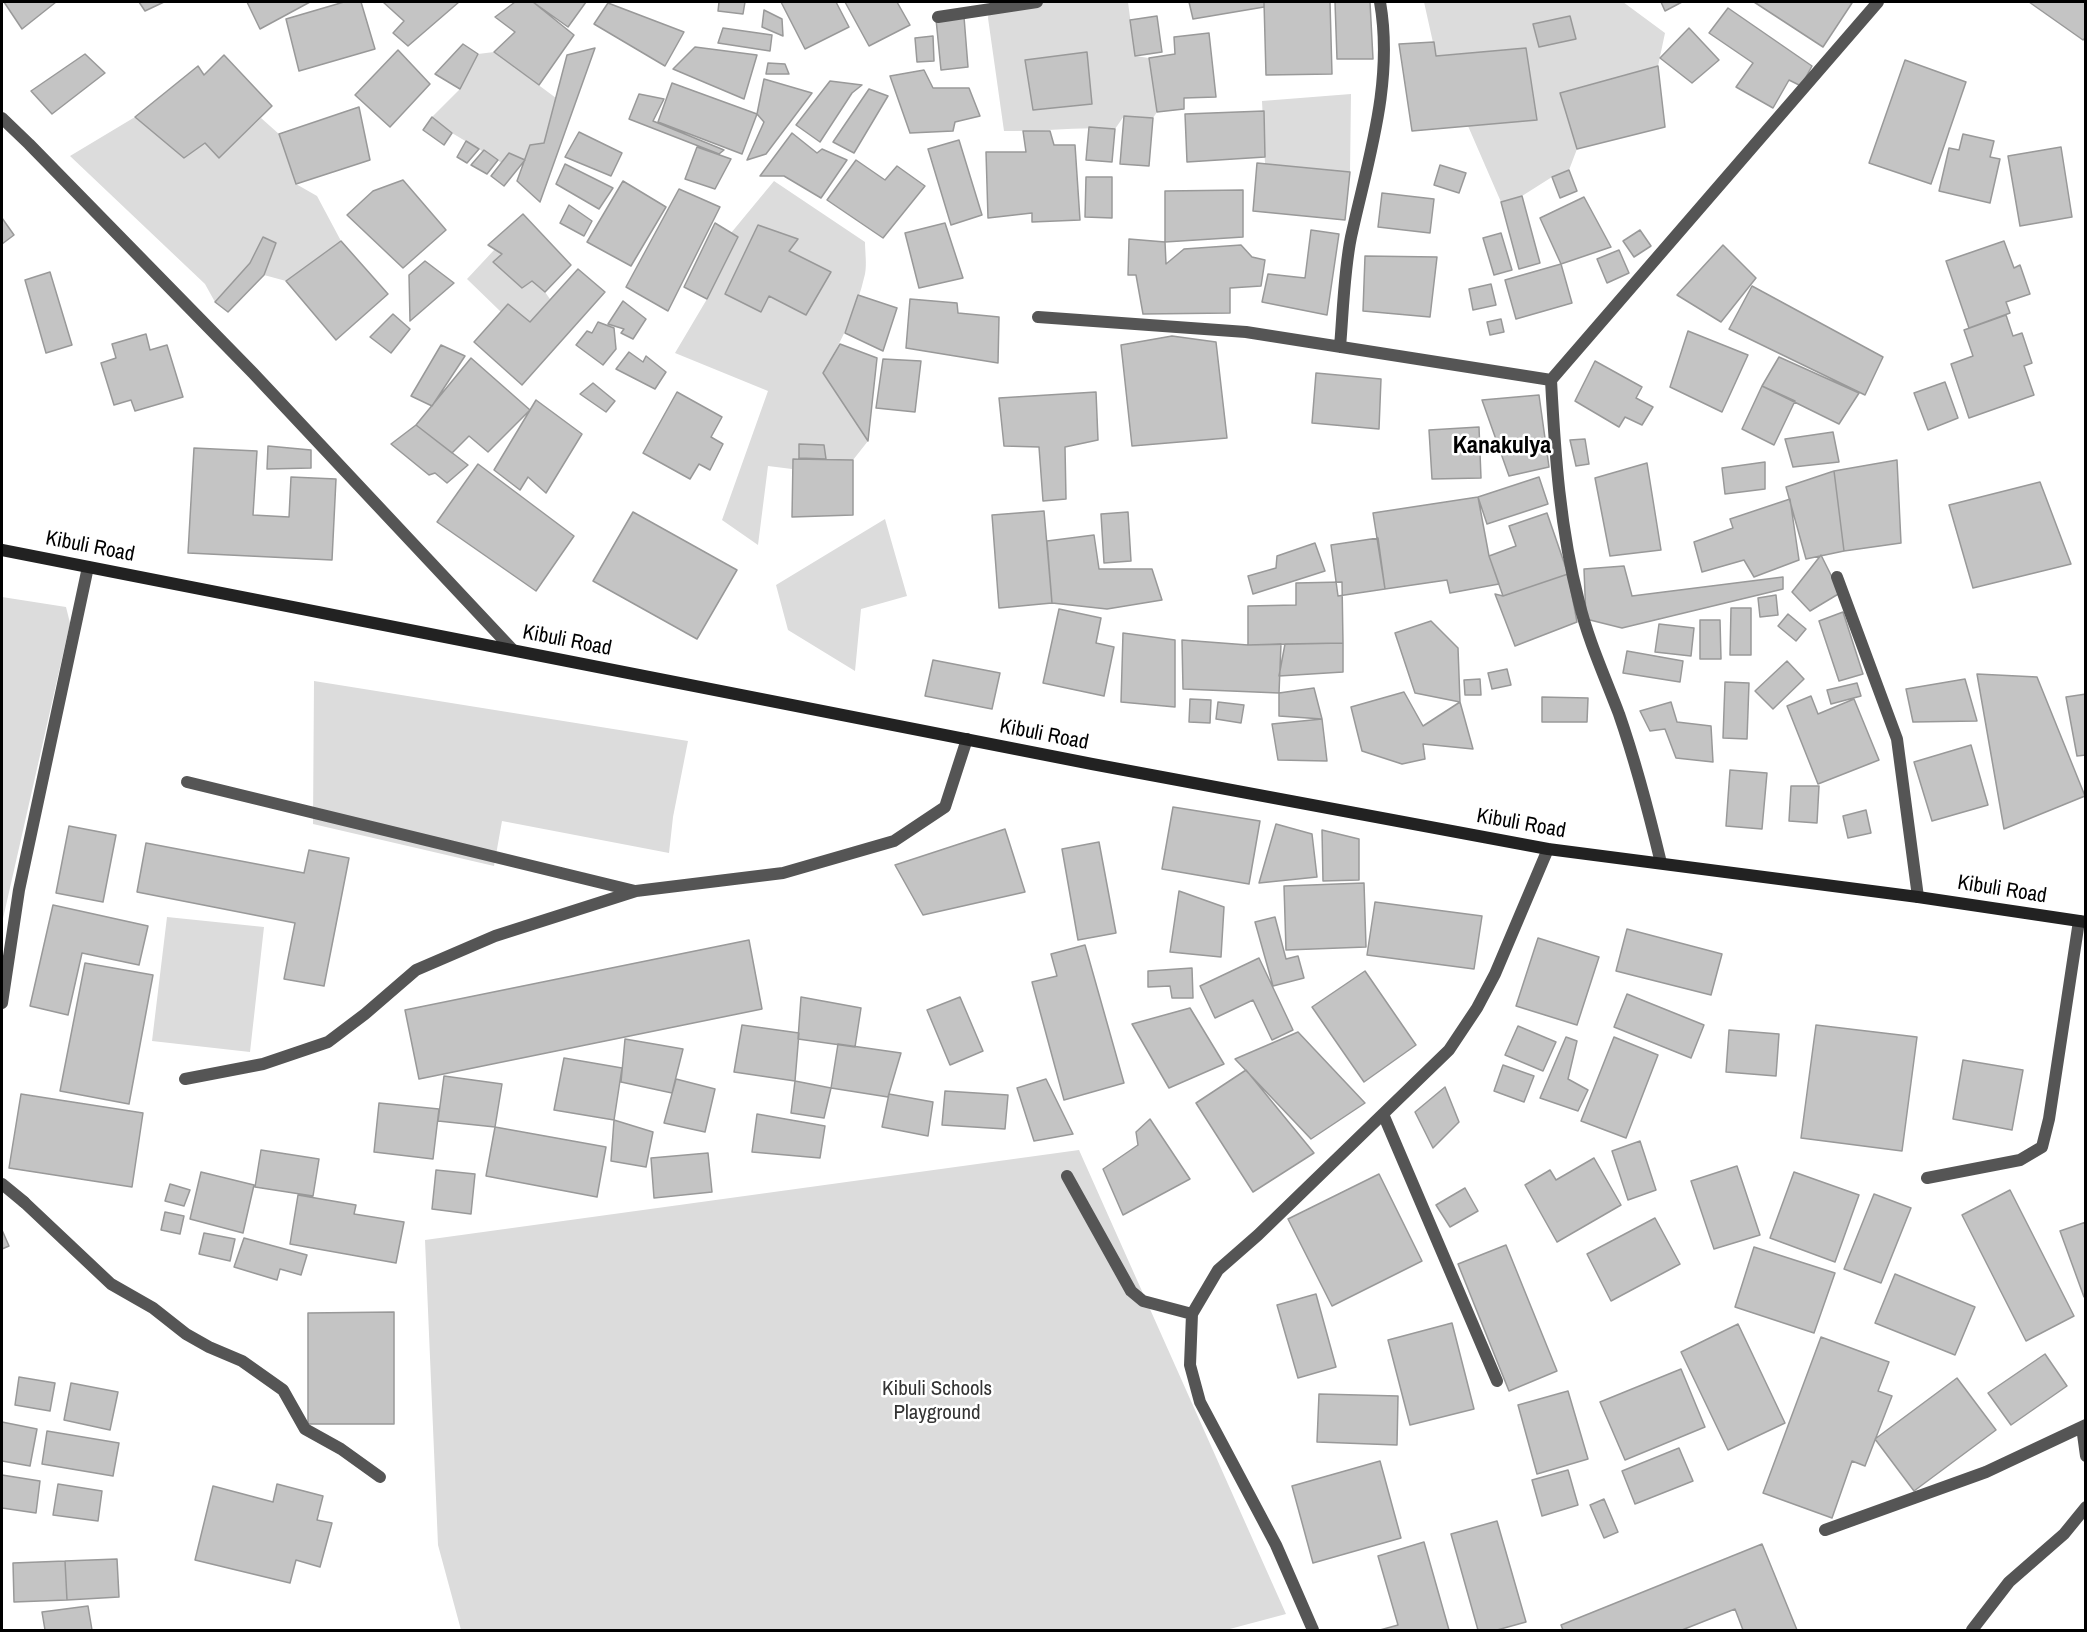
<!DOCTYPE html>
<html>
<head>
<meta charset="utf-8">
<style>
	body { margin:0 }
	#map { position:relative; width:2087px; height:1632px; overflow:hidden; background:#fff; font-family:"Archivo Narrow",sans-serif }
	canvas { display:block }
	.frame { position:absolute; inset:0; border:3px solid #000; pointer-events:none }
</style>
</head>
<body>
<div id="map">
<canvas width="2087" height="1632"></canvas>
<div class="frame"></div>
</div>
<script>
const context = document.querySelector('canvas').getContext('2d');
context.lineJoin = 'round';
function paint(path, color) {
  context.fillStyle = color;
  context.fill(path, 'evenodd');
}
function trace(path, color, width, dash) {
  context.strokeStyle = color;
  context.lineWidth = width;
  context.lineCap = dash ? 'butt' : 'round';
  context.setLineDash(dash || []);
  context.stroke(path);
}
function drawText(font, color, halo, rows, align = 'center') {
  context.font = font + ' "Archivo Narrow",sans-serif';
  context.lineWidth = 5;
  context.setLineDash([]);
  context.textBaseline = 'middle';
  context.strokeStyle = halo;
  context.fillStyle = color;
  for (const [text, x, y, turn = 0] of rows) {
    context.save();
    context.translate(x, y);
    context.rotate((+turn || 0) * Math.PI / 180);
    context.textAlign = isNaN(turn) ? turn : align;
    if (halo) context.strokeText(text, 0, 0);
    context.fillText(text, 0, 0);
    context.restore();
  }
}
const green = new Path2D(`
	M990,2H1128L1135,56L1149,58L1157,112L1153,118L1124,116L1115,129C1078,126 1041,132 1004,131L988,18Z
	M1424,2H1623L1665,33L1658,66L1561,93L1577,149L1569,170L1552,177L1522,196L1501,202L1468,126L1536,119L1436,56Z
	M494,52L556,98L544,143L530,145L525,160L509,153L502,163L452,133L432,117L460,89L478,54Z
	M1351,94L1350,172L1265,164L1262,101Z
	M135,117L184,158L205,143L219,158L261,118L279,134L296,184L317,196L341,241L286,281L264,275L263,238L250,263L215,302L205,284L70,156Z
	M774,181L865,242C865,252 867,264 865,274C857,310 841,342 823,373L868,441L853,460L826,459L824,445L799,444V458L793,459L792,469L768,466L758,545L722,520L768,391L675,353L707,299L738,238L731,233Z
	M495,249L502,254L493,262L522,287L532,281L545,292L550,299L530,322L508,304L501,312L467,279Z
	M885,519L907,596L861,609L855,671L788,630L776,585Z
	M2,597L66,607L70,623L2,923Z
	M314,681L688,741L673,817L669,853L502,821L494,866L313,824Z
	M167,917L264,927L250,1052L152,1041Z
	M1079,1150L1286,1614L1226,1630H461L438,1545L425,1240Z`);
const building = new Path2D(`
	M4,2H56L22,29Z
	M139,2H164L145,11Z
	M247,2H310L260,29Z
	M344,2H361L375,49L299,71L286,19Z
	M383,2H459L408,46L393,33L404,21Z
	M515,2H533L574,35L539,85L494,52L515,32L495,17Z
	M533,2H586L568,27Z
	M719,2H745L743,14L718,11Z
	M781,2H836L849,27L805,49Z
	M845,2H897L910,25L869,46Z
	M1189,2H1264V7L1193,19Z
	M1264,2H1330L1332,74L1266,75Z
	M1335,2H1370L1373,59H1337Z
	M1661,2H1682L1665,11Z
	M1754,2H1849L1852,3L1823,47Z
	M2029,2H2086V37L2083,40Z
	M608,3L684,32L665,66L594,24Z
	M1728,8L1812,66L1801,86L1789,80L1773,108L1736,87L1753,63L1709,33Z
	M764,10L782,19L783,36L762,27Z
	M1157,16L1162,52L1135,56L1130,20Z
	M1570,16L1576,39L1539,47L1533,24Z
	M964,17L968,67L941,70L936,19Z
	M723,28L772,35L770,51L718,43Z
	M1689,28L1719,60L1692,83L1660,58Z
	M1209,33L1216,97L1184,98V109L1157,112L1149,58L1175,54L1174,37Z
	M933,36L934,61L917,62L915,38Z
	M1434,42L1436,56L1526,48L1537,120L1412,131L1399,44Z
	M463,44L478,54L460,89L435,74Z
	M695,47L757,55L744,99L673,69Z
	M595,48L540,202L517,181L530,145L544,143L567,55Z
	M398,50L430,84L390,127L355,95Z
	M1087,52L1092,104L1033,110L1025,60Z
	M85,54L105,73L52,114L31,91Z
	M224,55L272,106L219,158L205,143L184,158L135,117L198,66L204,75Z
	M1905,60L1966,82L1931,184L1869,163Z
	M768,63L785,64L789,74H766Z
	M1658,66L1665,127L1577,149L1560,93Z
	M924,70L933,88H969L980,116L955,122L953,131L910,133L890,76Z
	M764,79L812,93L766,154L747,160L764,122L757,114Z
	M830,81L862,85L852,93L820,142L796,125Z
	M672,83L757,114L742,154L658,122Z
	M869,89L888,96L854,153L833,142Z
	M639,94L664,99L653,121L724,150L719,154L629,119Z
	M359,107L370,160L296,184L279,134Z
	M1264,111L1265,157L1187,162L1185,114Z
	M1124,116L1153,118L1149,166L1120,164Z
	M432,117L452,133L444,145L423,130Z
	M1089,127L1115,129L1112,162L1086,160Z
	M1023,131H1050L1054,145H1075L1080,220L1032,222V213L988,218L986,152H1026Z
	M579,132L622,153L611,176L565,157Z
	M792,133L817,153L822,149L847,160L821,198L784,176H760Z
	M1963,134L1994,141L1990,157L2000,159L1990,203L1939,191L1949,148L1959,150Z
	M959,140L982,215L951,225L928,149Z
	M466,141L479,149L467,163L457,157Z
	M697,147L731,159L715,189L685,179Z
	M2061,147L2072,217L2020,226L2008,156Z
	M484,150L498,160L487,174L471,165Z
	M509,153L525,160L504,186L491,176Z
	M856,160L885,180L897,166L925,186L883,238L827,200Z
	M1257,163L1350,172L1345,220L1253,211Z
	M565,164L613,188L599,209L556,184Z
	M1440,165L1466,173L1459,193L1434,185Z
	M1569,170L1577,191L1560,198L1552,177Z
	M1086,177H1112V218L1085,217Z
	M403,180L446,230L403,268L347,215L373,191Z
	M623,181L666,207L631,266L587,242Z
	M679,189L720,207L668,311L626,287Z
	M1243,190V237L1165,242V191Z
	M1382,193L1434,199L1430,233L1378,227Z
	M1522,196L1540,263L1519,269L1501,202Z
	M1584,197L1611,247L1561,264L1540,218Z
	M569,205L592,221L584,236L560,223Z
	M523,214L571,265L545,292L532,281L522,288L493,262L502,254L488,245Z
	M2,218L14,235L2,244Z
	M715,223L738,237L707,299L684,287Z
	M945,223L963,278L919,288L905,233Z
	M758,225L798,239L789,251L831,272L806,315L769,296L761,312L725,294Z
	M1311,230L1339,234L1327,315L1262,302L1268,274L1305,278Z
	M1640,230L1651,246L1634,257L1623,241Z
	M1501,233L1512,270L1494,275L1483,238Z
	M263,237L276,243L264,275L228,312L215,302L250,263Z
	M1129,239L1165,242L1166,264L1184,249L1241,245L1252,257L1265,260L1261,286L1230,288V313L1143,314L1136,275H1128Z
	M341,241L388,294L336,340L286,281Z
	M2004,241L2014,268L2020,265L2030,294L2006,302L2010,313L1969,328L1946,261Z
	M1723,245L1756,278L1721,322L1677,295Z
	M1619,250L1629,273L1607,283L1597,259Z
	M1365,256L1437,257L1430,317L1363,311Z
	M425,261L454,283L410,321L409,275Z
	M1561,264L1572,303L1516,319L1505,280Z
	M578,269L605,292L522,385L474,342L508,304L530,322Z
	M50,272L72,345L46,353L25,280Z
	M1491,284L1496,305L1473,310L1469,289Z
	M1752,286L1883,357L1865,395L1729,329Z
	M858,295L897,308L883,351L845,333Z
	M910,299L957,303L958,313L999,317L998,363L906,348Z
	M623,301L646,319L633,339L621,333L624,329L608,324Z
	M393,314L410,329L391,353L370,337Z
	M2006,315L2013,336L2022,333L2032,363L2024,366L2034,395L1969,418L1951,364L1973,356L1964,330Z
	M1501,319L1504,332L1490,335L1487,322Z
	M598,322L614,328L616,349L603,365L576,345L587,331L592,333Z
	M1688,331L1748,355L1722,412L1670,387Z
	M146,334L150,350L167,345L183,397L135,411L131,400L114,405L101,363L116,358L112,344Z
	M1172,336L1216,342L1227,438L1132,446L1121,345Z
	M840,344L877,358L868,441L823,373Z
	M441,345L465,356L432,406L411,396Z
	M629,352L643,362L646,356L666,372L655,389L616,369Z
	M1779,357L1859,393L1839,424L1762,386Z
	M471,358L530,410L488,452L469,436L452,453L416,425Z
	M883,359L921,361L915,412L876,408Z
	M1595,361L1642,387L1636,398L1653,407L1642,425L1625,417L1619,427L1575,401Z
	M1316,373L1381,379L1379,429L1312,423Z
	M1945,382L1958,418L1928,430L1914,393Z
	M593,383L615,401L606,412L580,394Z
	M1762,386L1795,401L1774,445L1742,429Z
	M677,392L722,417L711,437L723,444L710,470L699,464L690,479L643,453Z
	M1096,392L1098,440L1065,447L1066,499L1043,501L1039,447L1004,446L999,398Z
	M1539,395L1549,467L1509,476L1482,400Z
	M536,400L582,434L546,493L528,477L520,490L494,470Z
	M416,425L468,465L447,483L435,473L429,475L391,444Z
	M1479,427L1481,478L1432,479L1429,430Z
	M1833,432L1839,462L1793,467L1785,439Z
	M1585,439L1589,464L1576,466L1570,440Z
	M799,444L824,445L826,459L799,458Z
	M268,446L311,450V468L267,469Z
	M194,448L257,451L253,515L289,517L291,477L336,479L332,560L188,553Z
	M793,459L853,460V515L792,517Z
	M1897,460L1901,543L1844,551L1834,471Z
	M1765,462V489L1725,494L1722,468Z
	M1647,463L1661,550L1610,556L1595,478Z
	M478,464L574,536L536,591L437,522Z
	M1834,471L1844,551L1806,559L1786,487Z
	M1539,477L1548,504L1487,524L1478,497Z
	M2040,482L2071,564L1973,588L1949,505Z
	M1478,497L1489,556L1499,584L1450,593L1447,580L1385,589L1373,513Z
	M1790,499L1799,560L1754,577L1744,560L1702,572L1694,542L1733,528L1730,519Z
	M1044,511L1052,603L999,608L992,515Z
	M633,512L737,570L697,639L593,581Z
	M1128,512L1131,561L1104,563L1101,514Z
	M1547,513L1568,574L1503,596L1489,556L1516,546L1509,526Z
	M1094,535L1099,569H1152L1162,600L1107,609L1052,603L1047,541Z
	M1378,538L1385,589L1338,596L1331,545Z
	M1315,543L1325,571L1253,594L1248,576L1276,568L1277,556Z
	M1821,555L1840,593L1810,611L1792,592Z
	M1624,566L1632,596L1783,577V589L1622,628L1586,619L1584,569Z
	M1568,574L1577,622L1515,646L1495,594L1503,596Z
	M1342,582L1343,643L1248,645V606L1296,605V583Z
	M1776,595L1778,615L1760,617L1758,598Z
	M1731,608H1751V655H1730Z
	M1059,609L1101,618L1096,643L1114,647L1104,696L1043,683Z
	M1843,612L1863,674L1839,681L1819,621Z
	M1788,614L1806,629L1796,641L1778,626Z
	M1700,620H1720L1721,659H1700Z
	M1431,621L1458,648L1460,702L1415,693L1395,633Z
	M1659,624L1694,628L1691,656L1655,652Z
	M1123,633L1175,640V707L1121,702Z
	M1182,640L1248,645L1281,644L1279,693L1183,689Z
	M1343,643V672L1279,676L1285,644Z
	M1627,651L1683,661L1680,682L1623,673Z
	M933,660L1000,673L992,709L925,696Z
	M1787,661L1804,679L1773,709L1755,691Z
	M1507,669L1511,685L1492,689L1488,673Z
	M1977,674L2037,677L2085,796L2004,829Z
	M1480,679L1481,695H1465L1464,680Z
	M1965,679L1977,721L1913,722L1906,689Z
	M1725,682L1749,683L1747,739L1723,738Z
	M1857,683L1861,696L1831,704L1827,690Z
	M1314,688L1322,719L1279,716V693Z
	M1404,692L1423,726L1460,702L1473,749L1423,744L1425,759L1402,764L1362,751L1351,707Z
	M2086,694V755L2077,756L2066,697Z
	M1811,696L1818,714L1854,699L1879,760L1818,784L1787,706Z
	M1542,697L1588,698L1587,722H1542Z
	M1190,699L1211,700L1210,723L1189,722Z
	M1218,702L1244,705L1241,723L1216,719Z
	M1671,702L1677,722L1711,726L1713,762L1676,758L1665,729L1650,731L1640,711Z
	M1322,719L1327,761L1278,760L1272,724Z
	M1971,745L1988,805L1932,821L1914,762Z
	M1730,770L1767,773L1762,829L1726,826Z
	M1791,786H1819L1817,823L1789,821Z
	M1173,807L1260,821L1249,884L1162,869Z
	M1866,810L1871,833L1848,838L1843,816Z
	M1276,824L1312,834L1317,877L1259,883Z
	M69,826L116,835L103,902L56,893Z
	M1005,829L1025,892L923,915L895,865Z
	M1322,830L1359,839V880L1323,881Z
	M1099,842L1116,933L1078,940L1062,849Z
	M146,843L304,873L309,850L349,858L324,986L284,979L295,923L137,892Z
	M1364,883L1366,947L1286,950L1284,886Z
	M1179,891L1224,907L1221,957L1170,952Z
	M1375,902L1482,916L1474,969L1367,955Z
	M53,905L148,926L139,965L82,953L68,1015L30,1006Z
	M1275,917L1286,959L1298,956L1304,978L1273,986L1255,922Z
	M1627,929L1722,954L1711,995L1616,971Z
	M1538,938L1599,957L1577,1025L1516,1006Z
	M749,940L762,1009L419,1079L405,1010Z
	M1085,945L1124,1083L1064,1100L1032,982L1057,976L1051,954Z
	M1259,958L1293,1030L1272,1040L1253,1000L1215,1018L1200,986Z
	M85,963L153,975L129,1104L60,1091Z
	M1192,968L1193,998H1172L1170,986L1148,987V971Z
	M1365,971L1416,1045L1364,1082L1312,1007Z
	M1627,994L1704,1025L1691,1058L1614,1027Z
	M801,997L861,1008L855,1047L798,1039Z
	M960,997L983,1051L950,1065L927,1010Z
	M1190,1008L1224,1064L1169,1088L1132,1024Z
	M742,1025L799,1033L795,1081L734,1072Z
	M1816,1025L1917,1037L1902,1151L1801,1138Z
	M1518,1026L1556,1042L1543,1071L1505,1055Z
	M1729,1030L1779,1034L1776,1076L1726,1072Z
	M1298,1032L1365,1103L1311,1139L1235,1059Z
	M1566,1037L1577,1041L1568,1079L1588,1090L1578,1111L1540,1098Z
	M1614,1037L1658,1055L1626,1138L1581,1121Z
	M625,1039L683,1049L672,1093L621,1082Z
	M838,1044L901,1053L888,1097L831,1088Z
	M564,1058L622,1068L614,1120L554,1110Z
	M1963,1060L2023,1070L2012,1130L1953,1119Z
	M1503,1065L1534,1076L1524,1102L1494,1091Z
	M1246,1070L1314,1153L1253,1192L1196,1103Z
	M444,1076L502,1084L495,1127L438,1121Z
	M676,1079L715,1089L705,1132L664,1123Z
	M1046,1079L1073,1134L1034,1141L1017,1088Z
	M795,1081L831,1088L824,1118L791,1113Z
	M1445,1087L1459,1122L1433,1148L1415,1112Z
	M945,1091L1008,1095L1005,1129L942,1125Z
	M21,1094L143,1113L132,1187L9,1168Z
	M889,1094L933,1102L928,1136L882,1127Z
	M379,1103L439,1109L433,1159L374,1152Z
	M757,1114L825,1126L820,1158L752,1152Z
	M1150,1119L1190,1179L1123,1215L1103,1169L1138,1145L1136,1132Z
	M614,1120L653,1132L646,1167L611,1161Z
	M495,1127L606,1147L597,1197L486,1176Z
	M1640,1141L1656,1190L1628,1200L1612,1151Z
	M261,1150L319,1159L313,1196L255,1187Z
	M708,1153L712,1192L654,1198L651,1158Z
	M1594,1158L1621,1205L1557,1242L1525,1185L1550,1170L1556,1180Z
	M1737,1166L1760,1235L1714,1249L1691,1181Z
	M436,1170L475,1174L471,1214L432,1209Z
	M201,1172L254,1185L243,1233L190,1219Z
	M1794,1172L1859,1195L1835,1262L1770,1238Z
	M1379,1174L1422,1261L1332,1306L1288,1219Z
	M170,1184L190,1190L184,1206L165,1201Z
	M1465,1188L1478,1211L1450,1227L1436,1205Z
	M2010,1190L2074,1316L2026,1341L1962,1215Z
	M1874,1194L1911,1208L1881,1283L1844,1269Z
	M298,1195L356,1205L354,1214L404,1222L396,1263L290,1244Z
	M165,1212L184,1216L180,1234L161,1230Z
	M1655,1218L1680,1264L1611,1301L1587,1254Z
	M2086,1222V1297H2084L2060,1231Z
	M2,1230L9,1246L2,1249Z
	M204,1233L235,1239L230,1261L199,1254Z
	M244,1238L307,1255L301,1275L280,1269L277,1280L234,1267Z
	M1506,1245L1557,1371L1509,1391L1458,1264Z
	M1754,1247L1835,1273L1814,1333L1735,1307Z
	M1895,1274L1975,1307L1955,1355L1875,1323Z
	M1316,1294L1336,1367L1298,1378L1277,1305Z
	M394,1312V1424H308V1313Z
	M1452,1323L1474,1409L1410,1425L1388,1340Z
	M1738,1324L1785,1423L1728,1450L1681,1352Z
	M1821,1337L1889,1362L1878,1391L1892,1396L1865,1466L1852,1461L1832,1518L1763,1493Z
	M2045,1354L2067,1386L2011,1425L1988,1393Z
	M1681,1369L1705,1427L1625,1460L1600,1402Z
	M19,1377L55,1383L50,1411L15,1405Z
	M1957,1378L1996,1430L1914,1491L1875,1439Z
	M71,1383L118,1392L110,1430L64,1420Z
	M1568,1391L1588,1459L1537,1474L1518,1405Z
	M1319,1394L1398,1396L1397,1445L1317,1442Z
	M2,1422L37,1429L30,1466L2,1461Z
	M47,1431L119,1443L113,1476L42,1464Z
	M1679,1448L1693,1481L1635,1504L1622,1471Z
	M1380,1461L1401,1538L1313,1563L1292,1486Z
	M1568,1470L1578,1505L1542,1516L1532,1480Z
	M2,1475L40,1481L36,1513L2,1508Z
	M58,1484L102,1491L98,1521L53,1515Z
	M277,1484L323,1496L317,1520L332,1523L320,1567L296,1560L290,1583L195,1560L213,1486L273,1502Z
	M1604,1499L1618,1532L1604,1538L1590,1505Z
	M1497,1521L1526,1622L1497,1630H1478L1451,1534Z
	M1424,1542L1449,1630H1380L1398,1625L1378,1556Z
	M1762,1544L1797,1630H1743L1735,1609L1682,1630H1563L1561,1625Z
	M117,1559L119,1597L67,1600L65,1561Z
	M65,1561L67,1600L14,1602L13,1563Z
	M88,1606L92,1630H45L42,1612Z`);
const lane = new Path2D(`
	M187,782L635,891
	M185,1079L263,1064L328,1042L365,1014L416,970L495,936L636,891L783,873L894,841L945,807L967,739
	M24,1202L111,1284L153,1308L186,1334L209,1347L242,1361L283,1390L305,1429L341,1449L380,1477`);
const street = new Path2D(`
	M938,17L1037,2
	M2,118L29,144L253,373L513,650
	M1038,317L1246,332L1551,380
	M1340,347C1343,312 1344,271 1351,237C1368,159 1394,82 1380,2
	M1837,577L1897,739L1918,897
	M1661,863C1649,813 1636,763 1619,714C1605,677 1588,640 1579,602C1560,529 1555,455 1551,380L1878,2
	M2,1003L19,890L88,567
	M1383,1114L1497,1381
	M1067,1176L1131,1291L1143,1301L1192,1314
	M1927,1178L2020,1160L2042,1147L2049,1119L2079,921
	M2,1184L24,1202
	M2082,1427L2086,1456
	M1825,1530L1986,1472L2086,1425
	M1313,1630L1276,1545L1200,1402L1190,1365L1192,1314L1218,1270L1258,1235L1449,1050L1477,1008L1495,974L1548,849
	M1972,1630L2009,1582L2064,1534L2086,1507`);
const secondary = new Path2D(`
	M2,550L1092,764L1548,849L1918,897L2086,922`);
const streetNames = [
	["Kibuli Road",90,547,11],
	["Kibuli Road",567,641,11],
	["Kibuli Road",1044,735,11],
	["Kibuli Road",1521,824,10],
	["Kibuli Road",2002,890,9]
];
const parkNames = [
	["Kibuli Schools",937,1389],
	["Playground",937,1413]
];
const quarterNames = [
	["Kanakulya",1502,447]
];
paint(green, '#dcdcdc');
paint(building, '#c4c4c4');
trace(building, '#999', 1.5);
trace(lane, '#555', 12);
trace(street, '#555', 12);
trace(secondary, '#222', 12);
drawText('21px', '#000', '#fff', streetNames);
drawText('21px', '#333', '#fff', parkNames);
drawText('bold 24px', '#000', '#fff', quarterNames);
</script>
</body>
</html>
